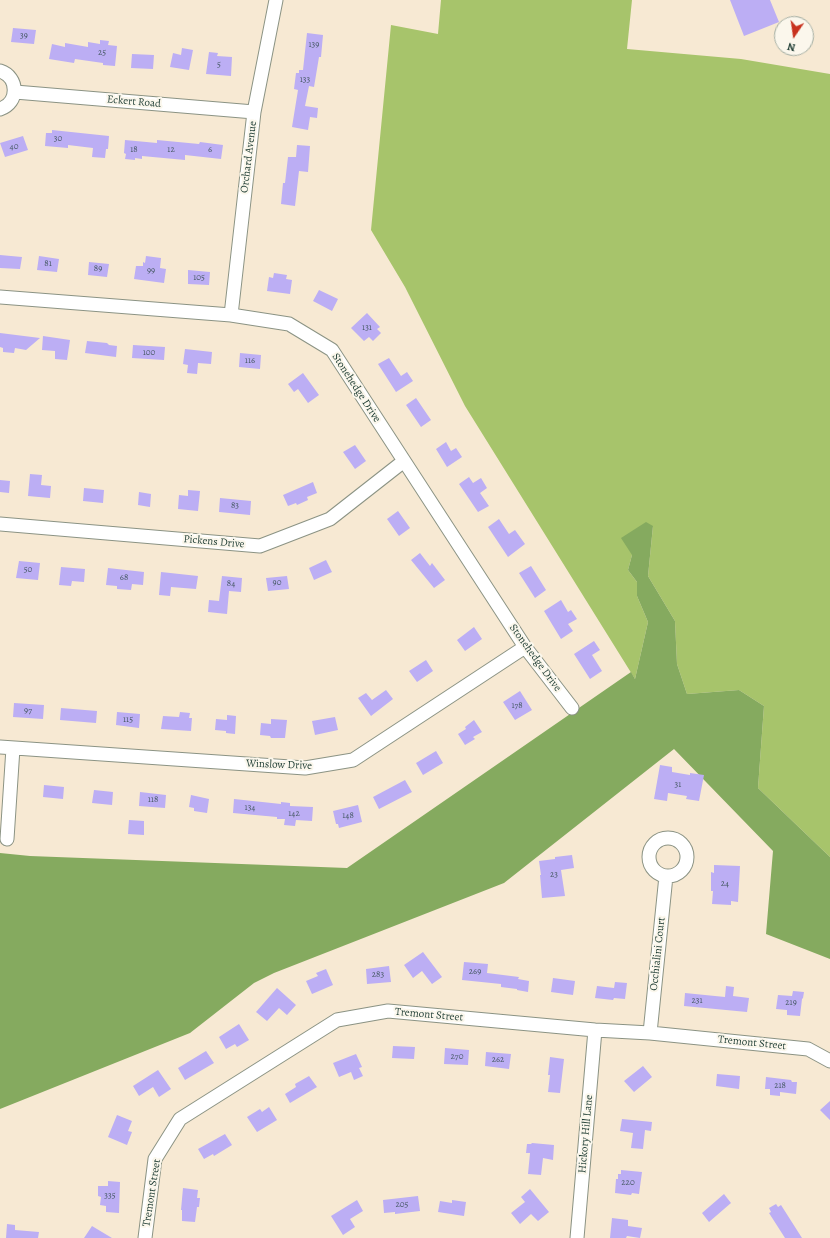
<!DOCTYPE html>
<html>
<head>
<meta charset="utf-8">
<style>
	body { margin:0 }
	#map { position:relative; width:830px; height:1238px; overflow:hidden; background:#f7e9d3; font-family:Alegreya,serif }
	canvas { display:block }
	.north { position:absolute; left:774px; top:16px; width:40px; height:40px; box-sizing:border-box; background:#fbf7ec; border:1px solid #a3ada2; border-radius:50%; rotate:193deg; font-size:11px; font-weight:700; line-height:16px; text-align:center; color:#1f3d34 }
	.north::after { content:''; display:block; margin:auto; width:14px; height:18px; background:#c8321e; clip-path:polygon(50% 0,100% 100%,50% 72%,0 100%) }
</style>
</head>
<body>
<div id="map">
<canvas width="830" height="1238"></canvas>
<div class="north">N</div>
</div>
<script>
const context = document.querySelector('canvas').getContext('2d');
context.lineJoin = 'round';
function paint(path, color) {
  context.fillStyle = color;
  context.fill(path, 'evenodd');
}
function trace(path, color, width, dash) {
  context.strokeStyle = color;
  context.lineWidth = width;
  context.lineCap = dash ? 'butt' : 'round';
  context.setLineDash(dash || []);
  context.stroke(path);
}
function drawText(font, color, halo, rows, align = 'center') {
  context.font = font + ' Alegreya,serif';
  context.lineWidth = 4;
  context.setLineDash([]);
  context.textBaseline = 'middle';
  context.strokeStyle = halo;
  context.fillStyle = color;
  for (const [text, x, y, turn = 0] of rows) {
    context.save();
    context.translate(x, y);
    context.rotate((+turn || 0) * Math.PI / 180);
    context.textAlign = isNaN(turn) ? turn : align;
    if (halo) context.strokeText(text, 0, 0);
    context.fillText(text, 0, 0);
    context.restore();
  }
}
const green = new Path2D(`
	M441,0H632L627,49L741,59L830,74V857L758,788L764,706L739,690L687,694L677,664L675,621L648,576L653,526L632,555L628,570L637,582V596L648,622L635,679L465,406L405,287L371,230L391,25L438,34Z`);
const forest = new Path2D(`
	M646,522L653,526L648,576L675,621L677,664L687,694L739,690L764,706L758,788L830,857V959L766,934L773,851L674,749L504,883L274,973L254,983L190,1033L0,1109V853L30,856L347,868L631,672L635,679L648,622L637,596V582L628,570L632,555L621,538Z`);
const building = new Path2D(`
	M730,0H770L779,22L744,36Z
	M13,28L36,30L34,44L11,42Z
	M307,33L323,35L321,57H319L314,87L309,86L305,106L318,108L317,118L310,117L308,130L292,127L298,90L294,89L296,73H299V70H303Z
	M100,40L109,41L108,45L117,46L115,66L103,65V63L75,59L74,63L49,59L52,44L65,47V43L88,47V42L100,44Z
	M182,48L193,50L189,70L170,67L173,53L181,55Z
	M209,52L218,53L217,56L232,57L231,76L206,74Z
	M132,54L154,55L153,69L131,68Z
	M52,130L109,136L108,149H106L105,158L92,157L93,148L68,145V148L45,146L46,133H52Z
	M23,136L28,150L5,157L0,143Z
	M125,140L157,143V140L199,144L200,142L223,145L221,159L185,155V160L142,156V159L135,158V160L125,159L126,154L124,153Z
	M297,145L310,146L308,172L299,171L295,206L281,204L283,183H285L288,157H296Z
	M0,255L22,257L20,269L0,268Z
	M39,256L59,259L57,272L37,270Z
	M146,256L161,258L160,268L166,269L164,283L134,279L136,266H143V262L145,263Z
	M89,262L109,264L107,277L88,275Z
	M188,270L210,272L209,285L188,284Z
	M274,273L287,275L286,279L292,280L290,294L267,291L269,277L273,278Z
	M319,290L338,299L332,311L313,301Z
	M367,313L380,327L377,329L381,333L373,341L369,337L364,341L351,328Z
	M0,333L40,338L26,350L15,348L14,353L3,352V348L0,347Z
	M43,336L70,340L67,360L55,359V351L42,350Z
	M87,341L107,343L109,345L117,346L116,357L85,353Z
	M133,345L165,347L164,360L132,358Z
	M185,349L212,352L211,364L198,363L197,374L187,373L188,365L183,364Z
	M240,353L261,355L260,369L239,367Z
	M389,358L401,376L407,372L413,381L396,392L378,364Z
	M303,373L319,395L308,403L298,389L294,392L288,384Z
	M416,398L431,420L421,427L406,405Z
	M446,442L451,451L456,448L462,457L447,467L436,449Z
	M355,445L366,461L355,469L343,452Z
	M30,474L42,475L41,485L51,486L50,498L28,496Z
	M469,477L473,483L481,478L487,488L480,493L489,506L478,512L459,484Z
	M0,480L10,481L9,493L0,492Z
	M313,482L317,493L307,497L308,500L297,505L296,503L288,506L283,495Z
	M84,488L104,490L103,503L83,501Z
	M188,490L200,491L198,511L178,509L179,495L188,496Z
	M139,492L151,494L150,507L138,505Z
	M220,498L251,501L250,515L219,512Z
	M398,511L410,528L399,536L387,519Z
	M499,519L509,534L515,530L525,544L508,557L488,527Z
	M420,553L430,566L432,563L445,580L434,588L411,560Z
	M326,560L332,572L314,580L309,568Z
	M19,561L40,563L38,580L16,578Z
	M531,566L546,590L535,598L519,573Z
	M61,567L85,569L84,582L72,581L71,586L59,585Z
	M108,568L144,572L143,585L132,584L131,590L117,589V586L106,585Z
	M161,572L198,576L196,589L171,587L170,596L159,595Z
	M222,576L242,578L241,592L229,591L227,614L208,612L209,600L219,601Z
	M287,576L289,589L268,591L266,578Z
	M561,600L568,612L571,610L577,619L568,624L573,631L561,639L544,611Z
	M474,627L482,639L465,651L457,640Z
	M594,641L600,650L592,655L602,671L590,679L574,654Z
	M426,660L433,671L417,682L409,671Z
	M386,690L393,699L371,716L358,698L366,693L372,700Z
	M520,691L532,710L515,720L503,702Z
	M14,703L44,705L43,719L13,717Z
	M61,708L97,711L96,723L60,720Z
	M117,712L140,714L139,728L116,725Z
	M180,712L190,713L189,718H192L191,731L161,729L163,716L179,717Z
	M227,715L236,716L235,734L226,733V731L215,730L216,719L227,720Z
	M335,717L338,730L315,735L312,721Z
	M271,719L287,720L285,738H271L270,736L260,735L261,723L271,724Z
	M474,720L482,732L473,737L475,739L465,745L458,734L466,729L465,727Z
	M436,751L443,763L423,775L416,763Z
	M660,765L672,767V772L690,775V773L704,775L699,801L686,799L687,796L668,793L667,801L654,799Z
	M405,780L412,792L379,809L373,797Z
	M44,785L64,787L63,799L43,797Z
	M94,790L113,792L112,805L92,803Z
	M140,792L166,795L165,808L139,806Z
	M191,795L209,799L207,813L194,811V808L189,807Z
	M234,799L281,804V802L290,803V806L313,807L312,821L296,820L295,826L284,825L285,819H277V817L233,813Z
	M358,805L362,822L339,828L338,824H336L333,811Z
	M129,820L144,821V835L128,834Z
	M572,855L574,868L561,870L565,896L542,898L540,875H541L539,861L555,859V857Z
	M714,865L740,866L738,902L731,901V905L712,904L713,891H711V872L714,873Z
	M423,952L442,977L432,984L422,971L413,978L404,965Z
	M464,962L488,964L487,973L519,977L518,979L529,981L528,992L517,990V989L501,987V984L462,980Z
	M389,966L391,982L367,984L366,969Z
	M326,969L333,985L312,994L306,981L318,976L316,973Z
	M553,978L575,981L573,995L551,992Z
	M615,982L627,983L625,999L614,998L613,1000L595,998L597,986L614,988Z
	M726,986L734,987L733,996L749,998L747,1012L684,1006L685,993L725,997Z
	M277,988L296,1005L287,1015L279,1008L267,1021L256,1012Z
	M793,991L804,992L803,998L802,999L800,1016L787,1015V1010L776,1009L778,995L792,996Z
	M239,1024L249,1040L237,1047L235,1044L226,1049L219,1037Z
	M393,1046L415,1047L414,1059L392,1058Z
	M445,1048L469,1050L468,1065L444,1064Z
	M206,1051L214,1063L185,1080L178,1068Z
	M486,1052L511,1054L509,1069L485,1066Z
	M356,1054L362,1067L359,1068L363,1076L354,1080L351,1072L339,1077L333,1063Z
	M550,1057L564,1059L560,1093L548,1092L550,1075H548Z
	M643,1066L652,1077L634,1092L624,1081Z
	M158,1070L171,1089L159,1097L153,1087L139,1096L133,1086Z
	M717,1074L740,1076L739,1089L716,1086Z
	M309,1076L317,1087L290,1103L285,1094L296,1087L295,1084Z
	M766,1077L791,1080L792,1082H797L796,1094L780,1092V1096L770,1095V1089H765Z
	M830,1101V1120L820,1110Z
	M269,1107L277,1120L257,1132L247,1117L260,1109L262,1112Z
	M117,1115L132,1121L128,1131L132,1132L127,1145L108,1137Z
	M622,1119L652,1122L651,1131L645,1130L643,1149L631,1148L633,1133L620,1131Z
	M225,1134L232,1145L214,1156L213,1154L204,1159L198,1149Z
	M532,1143L554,1145L553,1160L543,1158L541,1175L528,1174L530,1153H526L527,1144H531Z
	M621,1170L642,1172L639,1194L632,1193L631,1195L615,1193L616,1179H618V1174H621Z
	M108,1181L120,1182L119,1213L106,1212V1206L100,1205L101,1197L98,1196V1186H108Z
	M183,1188L198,1190L197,1198H200L199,1207H197L195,1222L182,1221V1210H181Z
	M530,1189L549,1212L538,1221L531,1214L520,1224L511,1213L525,1202L521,1197Z
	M724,1194L731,1203L709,1222L702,1213Z
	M418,1196L420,1211L395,1214V1212L384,1213L383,1200Z
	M357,1200L363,1211L350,1219L355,1227L343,1235L331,1216Z
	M452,1200L466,1202L464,1216L438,1212L440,1201L452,1203Z
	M776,1204L778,1207L781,1205L802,1238H785L769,1213L771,1212L769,1208Z
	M612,1218L628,1220V1226L642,1228L640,1238L627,1236L626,1238H610Z
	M7,1224L15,1225V1230L39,1232L38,1238H6Z
	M92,1226L112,1238H84Z`);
const minor = new Path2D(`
	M0,71C19,77 19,103 0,109
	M15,92L254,112
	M0,297L231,315L289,324L332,350L525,647L572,708
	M231,315L254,112L276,0
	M0,524L260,546L330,519L404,461
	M0,747L305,768L353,760L525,647
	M649 857a19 19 0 1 1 38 0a19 19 0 1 1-38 0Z
	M7,839L13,748
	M650,1033L666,876
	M145,1238L155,1159L180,1119L337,1020L388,1011L595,1030L650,1033L808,1049L830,1061
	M577,1238L595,1030`);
const numberNames = [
	["39",24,36],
	["139",314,45],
	["25",102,53],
	["5",219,65],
	["133",305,80],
	["30",58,139],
	["40",14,147],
	["18",134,150],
	["12",171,150],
	["6",210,150],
	["81",48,264],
	["89",98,269],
	["99",151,271],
	["105",199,278],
	["131",367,328],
	["100",149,353],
	["116",250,361],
	["83",235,506],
	["50",28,570],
	["68",124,578],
	["90",277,583],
	["84",231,584],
	["178",517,706],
	["97",28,711],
	["115",128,720],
	["31",678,785],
	["118",153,800],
	["134",250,808],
	["142",294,814],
	["148",348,816],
	["23",554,875],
	["24",725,884],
	["269",475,972],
	["283",378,975],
	["231",697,1001],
	["219",791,1003],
	["270",457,1057],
	["262",498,1060],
	["218",780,1086],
	["220",628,1183],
	["335",110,1196],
	["205",402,1205]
];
const streetNames = [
	["Eckert Road",134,102,5],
	["Orchard Avenue",249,157,-83],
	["Stonehedge Drive",356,388,57],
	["Pickens Drive",214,542,5],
	["Stonehedge Drive",535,658,54],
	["Winslow Drive",279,765,2],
	["Occhialini Court",658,954,-84],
	["Tremont Street",429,1015,5],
	["Tremont Street",752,1043,6],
	["Hickory Hill Lane",586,1134,-85],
	["Tremont Street",152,1193,-81]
];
paint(green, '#a7c46b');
paint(forest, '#85aa5f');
paint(building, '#bcaef4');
trace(minor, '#8b9384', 15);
trace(minor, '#fff', 13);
drawText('9px', '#465964', null, numberNames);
drawText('11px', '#1f3d34', '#fbf7ec', streetNames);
</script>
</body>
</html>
